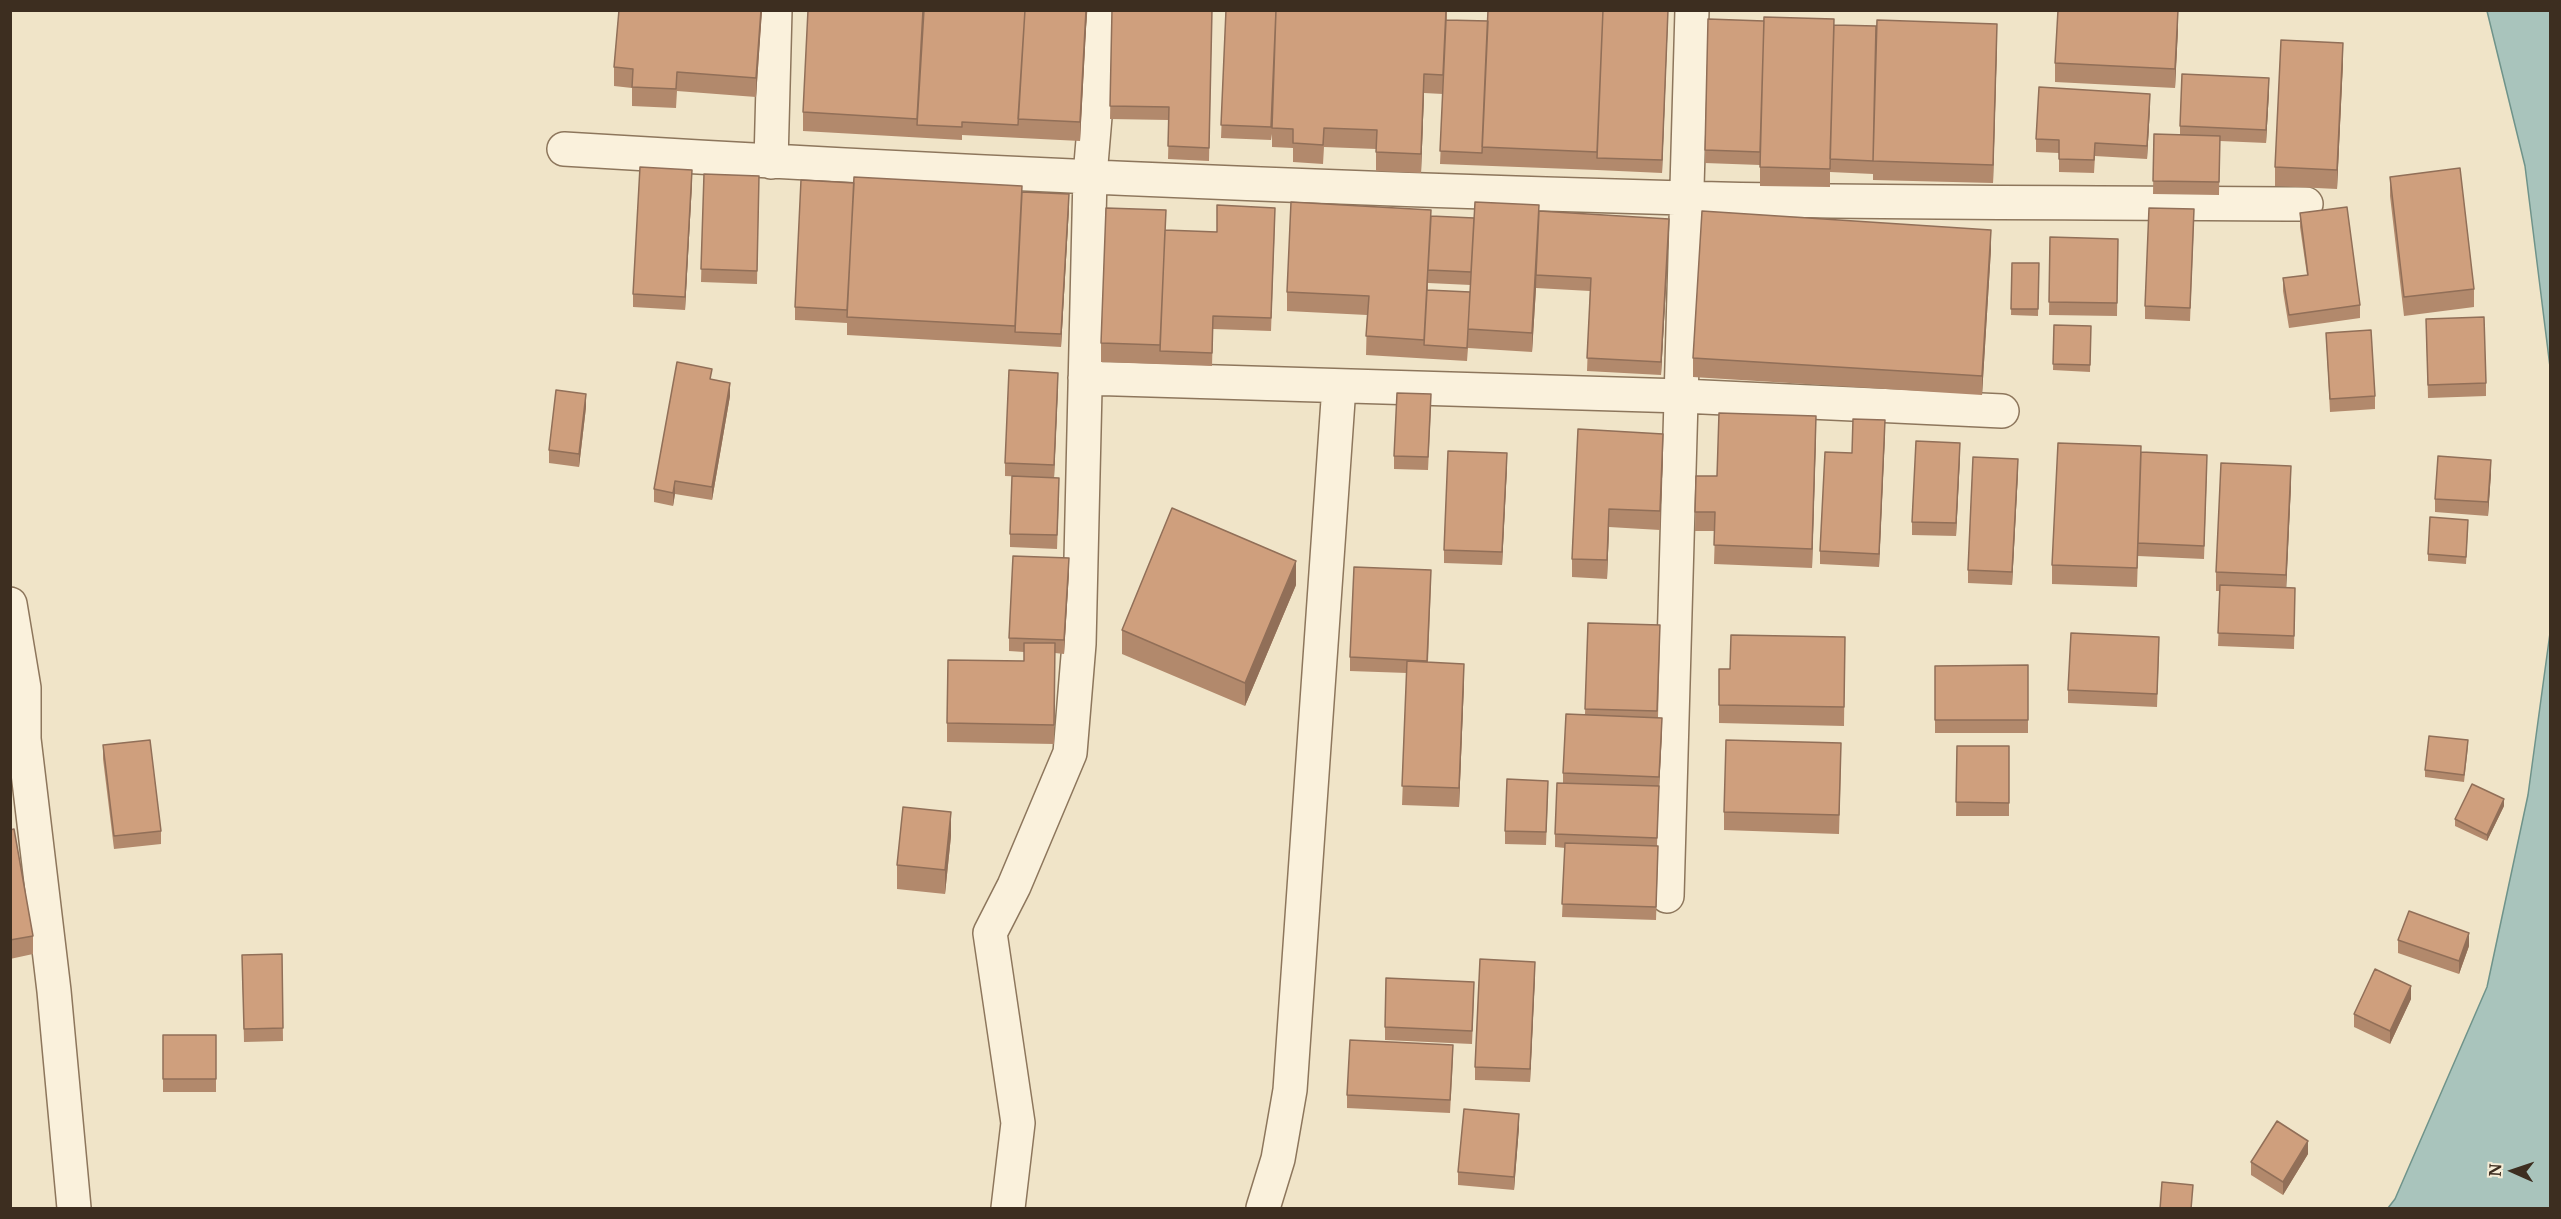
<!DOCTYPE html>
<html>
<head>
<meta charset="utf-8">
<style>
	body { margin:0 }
	#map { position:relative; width:2561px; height:1219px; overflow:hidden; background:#f0e4c8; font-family:Merriweather,serif }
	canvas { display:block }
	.frame { position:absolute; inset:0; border:12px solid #3d2e20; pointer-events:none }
	.north { position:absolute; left:2483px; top:1141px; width:60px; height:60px; -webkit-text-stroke:4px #f7eed8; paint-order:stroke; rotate:273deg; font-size:16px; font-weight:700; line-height:24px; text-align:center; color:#3d2e20 }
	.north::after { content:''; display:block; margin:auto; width:21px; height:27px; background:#3d2e20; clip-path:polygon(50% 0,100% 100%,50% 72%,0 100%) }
</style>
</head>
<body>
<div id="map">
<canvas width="2561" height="1219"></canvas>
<div class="frame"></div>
<div class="north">N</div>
</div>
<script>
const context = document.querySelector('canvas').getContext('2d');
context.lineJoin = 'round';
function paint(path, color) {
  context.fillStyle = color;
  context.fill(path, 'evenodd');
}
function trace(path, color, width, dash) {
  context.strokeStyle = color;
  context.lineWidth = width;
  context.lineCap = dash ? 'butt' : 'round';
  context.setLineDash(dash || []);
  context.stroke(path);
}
const water = new Path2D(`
	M2487,11H2550V367L2525,166Z
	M2550,633V1208H2388L2395,1199L2487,987L2528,795Z`);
const minor = new Path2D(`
	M564,149C937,172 1311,188 1684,198C1891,204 2099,202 2306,204
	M771,162L775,10
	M1085,378L1682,396L2002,411
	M10,604L24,688V739L54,991L74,1208
	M1667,896L1692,10
	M1008,1208L1018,1123L990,933L1014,886L1070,753L1079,644L1090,176L1104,10
	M1263,1208L1278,1159L1290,1090L1339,386`);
const wall = new Path2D(`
	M619,10H762L756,97L677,91L676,108L632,106V88L614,86V67Z
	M1087,10L1080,141L962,135V140L803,131V112Z
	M1112,10H1212L1209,161L1168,159L1169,120L1110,119Z
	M1226,10H1447V20L1488,21L1668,10L1662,173L1597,170L1440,164L1443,94L1424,93L1421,173L1376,171V149L1324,147L1323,164L1293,162V148L1272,147V134L1271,140L1221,138Z
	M1834,25L1997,43L1993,183L1873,180V174L1830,172V187L1760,186V165L1705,163V150Z
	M2178,29L2175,88L2055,82V63Z
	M2343,62L2337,189L2275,186V167Z
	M2269,91L2266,143L2220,141L2219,195L2153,194L2154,134L2180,135V126Z
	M2150,107L2147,159L2095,156L2094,173L2059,172V153L2036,152V139Z
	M704,174L759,176L757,284L701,282Z
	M2390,177L2474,289V307L2404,316L2390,196Z
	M692,183L685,310L633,307V294Z
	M1022,192L1069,207L1061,347L847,335V323L795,320V307Z
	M1539,211L1669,232L1661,375L1587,371L1590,291L1536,288L1532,352L1468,348L1467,361L1366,355L1367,315L1287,311V292L1431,216L1474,218ZM1428,283L1471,285L1470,292L1428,290Z
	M2300,213L2360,305V318L2289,328L2283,291V278L2307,275L2300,227Z
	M1275,221L1271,331L1213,329L1212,366L1101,362V343L1217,232Z
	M2194,222L2190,321L2145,319V306Z
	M2050,237L2118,239L2117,316L2049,315Z
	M1991,249L1982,395L1693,377V358Z
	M2012,263H2039L2038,316L2011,315Z
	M2426,319L2486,383V396L2428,398Z
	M2054,325L2091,326L2090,372L2053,370Z
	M2326,333L2375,396V409L2330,412Z
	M712,379L730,396L712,500L675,494L673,506L654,502V489Z
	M1058,386L1054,478L1005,476V463Z
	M586,407L579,467L549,463V450Z
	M1431,407L1428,470L1394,469V456Z
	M1578,429L1663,453L1660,530L1609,527L1607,579L1572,577V559Z
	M1885,433L1879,567L1820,564V551L1852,453Z
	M1816,435L1812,568L1714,564L1715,531H1695L1696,476H1717Z
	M2141,452L2207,468L2204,559L2138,556L2137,587L2052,584V565Z
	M1960,456L1956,536L1912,535V522Z
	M1507,466L1502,565L1444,563V550Z
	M2018,472L2012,585L1968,583V570Z
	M2491,473L2488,516L2435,512V499Z
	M2291,485L2286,587L2295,601L2294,649L2218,646L2220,591H2216V572Z
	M1059,491L1057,549L1010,547V534Z
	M2468,526L2466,564L2428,561V554Z
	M1069,572L1064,654L1055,653L1054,744L947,742V723L1024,661V652L1009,651V638Z
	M1431,583L1428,662L1464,682L1459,807L1402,805L1407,673L1350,671V657Z
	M1296,585L1245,706L1122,654V630Z
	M1588,623L1660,638L1658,718L1662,731L1659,790L1657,846L1658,859L1656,920L1562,917L1565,848L1555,847V834L1563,783V773L1585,714Z
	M1845,637L1844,726L1719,723V669H1730Z
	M2159,650L2157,707L2068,703V690Z
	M2028,665V733H1935V666Z
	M103,745L161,831V844L114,849L103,759Z
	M1957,746H2009V816H1956Z
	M2468,747L2464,782L2425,777V770Z
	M1841,762L1839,834L1724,830V812Z
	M1548,794L1546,845L1505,844V831Z
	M2504,806L2487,841L2455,826V819Z
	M10,830L33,936V954L10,959Z
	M951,836L945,894L897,889V865Z
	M2398,940L2469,946L2459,974L2398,953Z
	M282,954L283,1041L244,1042L242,955Z
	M1535,975L1530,1082L1475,1080V1067Z
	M1474,995L1472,1044L1385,1040V1027Z
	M2411,999L2390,1044L2354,1027V1014Z
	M163,1035H216V1092H163Z
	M1453,1058L1450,1113L1347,1108V1095Z
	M1519,1127L1514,1190L1458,1185V1172Z
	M2308,1154L2283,1195L2251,1175V1162Z`);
const shadedWall = new Path2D(`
	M761,10H762L756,97V78Z
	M1086,10H1087L1080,141V122Z
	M1668,10V18L1662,173V160Z
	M2178,10V29L2175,88V69Z
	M1997,24V43L1993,183V165Z
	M2343,43V62L2337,189V170Z
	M1424,74V93L1421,173V154Z
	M2269,78V91L2266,143V130Z
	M2150,94V107L2147,159V146Z
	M692,170V183L685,310V297Z
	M1069,194V207L1061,347V334Z
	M1539,205L1536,288L1532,352V333Z
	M1669,219V232L1661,375V362Z
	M1991,230V249L1982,395V376Z
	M1058,373V386L1054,478V465Z
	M730,383V396L712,500V487Z
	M586,394V407L579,467V454Z
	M1816,416V435L1812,568V549Z
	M1885,420V433L1879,567V554Z
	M1663,434V453L1660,530V511Z
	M1960,443V456L1956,536V523Z
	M1507,453V466L1502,565V552Z
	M2018,459V472L2012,585V572Z
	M2491,460V473L2488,516V502Z
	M2291,466V485L2286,594V575Z
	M675,481V494L673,506V493Z
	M1609,509V527L1607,579V560Z
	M1069,558V572L1064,654V640Z
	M1296,561V585L1245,706V683Z
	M1464,664V682L1459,807V788Z
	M1662,718V731L1659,790V777Z
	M2504,799V806L2487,841V835Z
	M951,812V836L945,894V870Z
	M2469,933V946L2459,974V961Z
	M1535,962V975L1530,1082V1069Z
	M2411,986V999L2390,1044V1031Z
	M1519,1114V1127L1514,1190V1177Z
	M2308,1141V1154L2283,1195V1182Z`);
const building = new Path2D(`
	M619,10H761L756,78L677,72L676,89L632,87L633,69L614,67Z
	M808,10H923L917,119L803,112Z
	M924,10H1025L1018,125L962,122V127L917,125Z
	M1025,10H1086L1080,122L1018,119Z
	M1112,10H1212L1209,148L1168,146L1169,107L1110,106Z
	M1226,10H1276L1271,127L1221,125Z
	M1276,10H1446L1443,75L1424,74L1421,154L1376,152L1377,130L1324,128L1323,145L1293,143V129L1272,128Z
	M1488,10H1603L1597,152L1482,147Z
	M1603,10H1668L1662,160L1597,158Z
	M2058,10H2178L2175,69L2055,63Z
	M1764,17L1834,19L1830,169L1760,167Z
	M1708,19L1764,21L1760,152L1705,150Z
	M1446,20L1488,21L1482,153L1440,151Z
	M1877,20L1997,24L1993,165L1873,161Z
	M1834,25L1876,26L1873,161L1830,159Z
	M2281,40L2343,43L2337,170L2275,167Z
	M2182,74L2269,78L2266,130L2180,126Z
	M2039,87L2150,94L2147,146L2095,143L2094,160L2059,159V140L2036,139Z
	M2154,134L2220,136L2219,182L2153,181Z
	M640,167L692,170L685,297L633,294Z
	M2460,168L2474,289L2404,297L2390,177Z
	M704,174L759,176L757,271L701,269Z
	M854,177L1022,186L1015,326L847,317Z
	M801,180L854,183L847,310L795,307Z
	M1022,192L1069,194L1061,334L1015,332Z
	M1291,202L1431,210L1424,340L1366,336L1369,296L1287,292Z
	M1475,202L1539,205L1532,333L1468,329Z
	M1217,205L1275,208L1271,318L1213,316L1212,353L1160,351L1165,230L1217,232Z
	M2347,207L2360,305L2289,315L2283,278L2308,275L2300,213Z
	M1106,208L1166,210L1160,345L1101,343Z
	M2149,208L2194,209L2190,308L2145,306Z
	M1539,211L1669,219L1661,362L1587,358L1591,278L1536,275Z
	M1702,211L1991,230L1982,376L1693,358Z
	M1431,216L1474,218L1471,272L1428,270Z
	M2050,237L2118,239L2117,303L2049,302Z
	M2012,263H2039L2038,309H2011Z
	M1427,290L1470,292L1467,348L1424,345Z
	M2484,317L2486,383L2428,385L2426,319Z
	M2054,325L2091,326L2090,365L2053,364Z
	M2371,330L2375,396L2330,399L2326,333Z
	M677,362L712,369L710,379L730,383L712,487L675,481L673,493L654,489Z
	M1009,370L1058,373L1054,465L1005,463Z
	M556,390L586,394L579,454L549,450Z
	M1397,393L1431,394L1428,457L1394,456Z
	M1719,413L1816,416L1812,549L1714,545L1715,512H1695L1696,476H1717Z
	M1853,419L1885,420L1879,554L1820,551L1825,452L1852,453Z
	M1578,429L1663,434L1660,511L1609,509L1607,560L1572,559Z
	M1916,441L1960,443L1956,523L1912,522Z
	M2058,443L2141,446L2137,568L2052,565Z
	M1448,451L1507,453L1502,552L1444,550Z
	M2141,452L2207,455L2204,546L2138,543Z
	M2438,456L2491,460L2488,502L2435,499Z
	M1973,457L2018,459L2012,572L1968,570Z
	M2221,463L2291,466L2286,575L2216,572Z
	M1012,476L1059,478L1057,535L1010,534Z
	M1172,508L1296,561L1245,683L1122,630Z
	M2430,517L2468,520L2466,557L2428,554Z
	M1013,556L1069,558L1064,640L1009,638Z
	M1354,567L1431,570L1427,661L1350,657Z
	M2220,585L2295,588L2294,636L2218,633Z
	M1588,623L1660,625L1657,711L1585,709Z
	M2071,633L2159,637L2157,694L2068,690Z
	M1731,635L1845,637L1844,707L1719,705V669H1730Z
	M1024,643H1055L1054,725L947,723L948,660L1024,661Z
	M1407,661L1464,664L1459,788L1402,786Z
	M2028,665V720H1935V666Z
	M1566,714L1662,718L1659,777L1563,773Z
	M2429,736L2468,740L2464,775L2425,770Z
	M150,740L161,831L114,836L103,745Z
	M1726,740L1841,743L1839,815L1724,812Z
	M1957,746H2009V803L1956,802Z
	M1507,779L1548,781L1546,832L1505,831Z
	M1557,783L1659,786L1657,838L1555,834Z
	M2472,784L2504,799L2487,835L2455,819Z
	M903,807L951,812L945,870L897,865Z
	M14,829L33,936L10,940V830Z
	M1565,843L1658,846L1656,907L1562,904Z
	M2409,911L2469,933L2459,961L2398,940Z
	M282,954L283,1028L244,1029L242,955Z
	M1480,959L1535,962L1530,1069L1475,1067Z
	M2375,969L2411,986L2390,1031L2354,1014Z
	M1386,978L1474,982L1472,1031L1385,1027Z
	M163,1035H216V1079H163Z
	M1350,1040L1453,1045L1450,1100L1347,1095Z
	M1464,1109L1519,1114L1514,1177L1458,1172Z
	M2277,1121L2308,1141L2283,1182L2251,1162Z
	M2162,1182L2193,1185L2191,1209H2160Z`);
paint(water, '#a9c4bc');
trace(water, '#6f938a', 1.5);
trace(minor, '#8d765c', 36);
trace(minor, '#faf1dc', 33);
paint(wall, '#b2896c');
paint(shadedWall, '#916f58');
paint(building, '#cf9f7d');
trace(building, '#916f58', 1.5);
</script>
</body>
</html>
